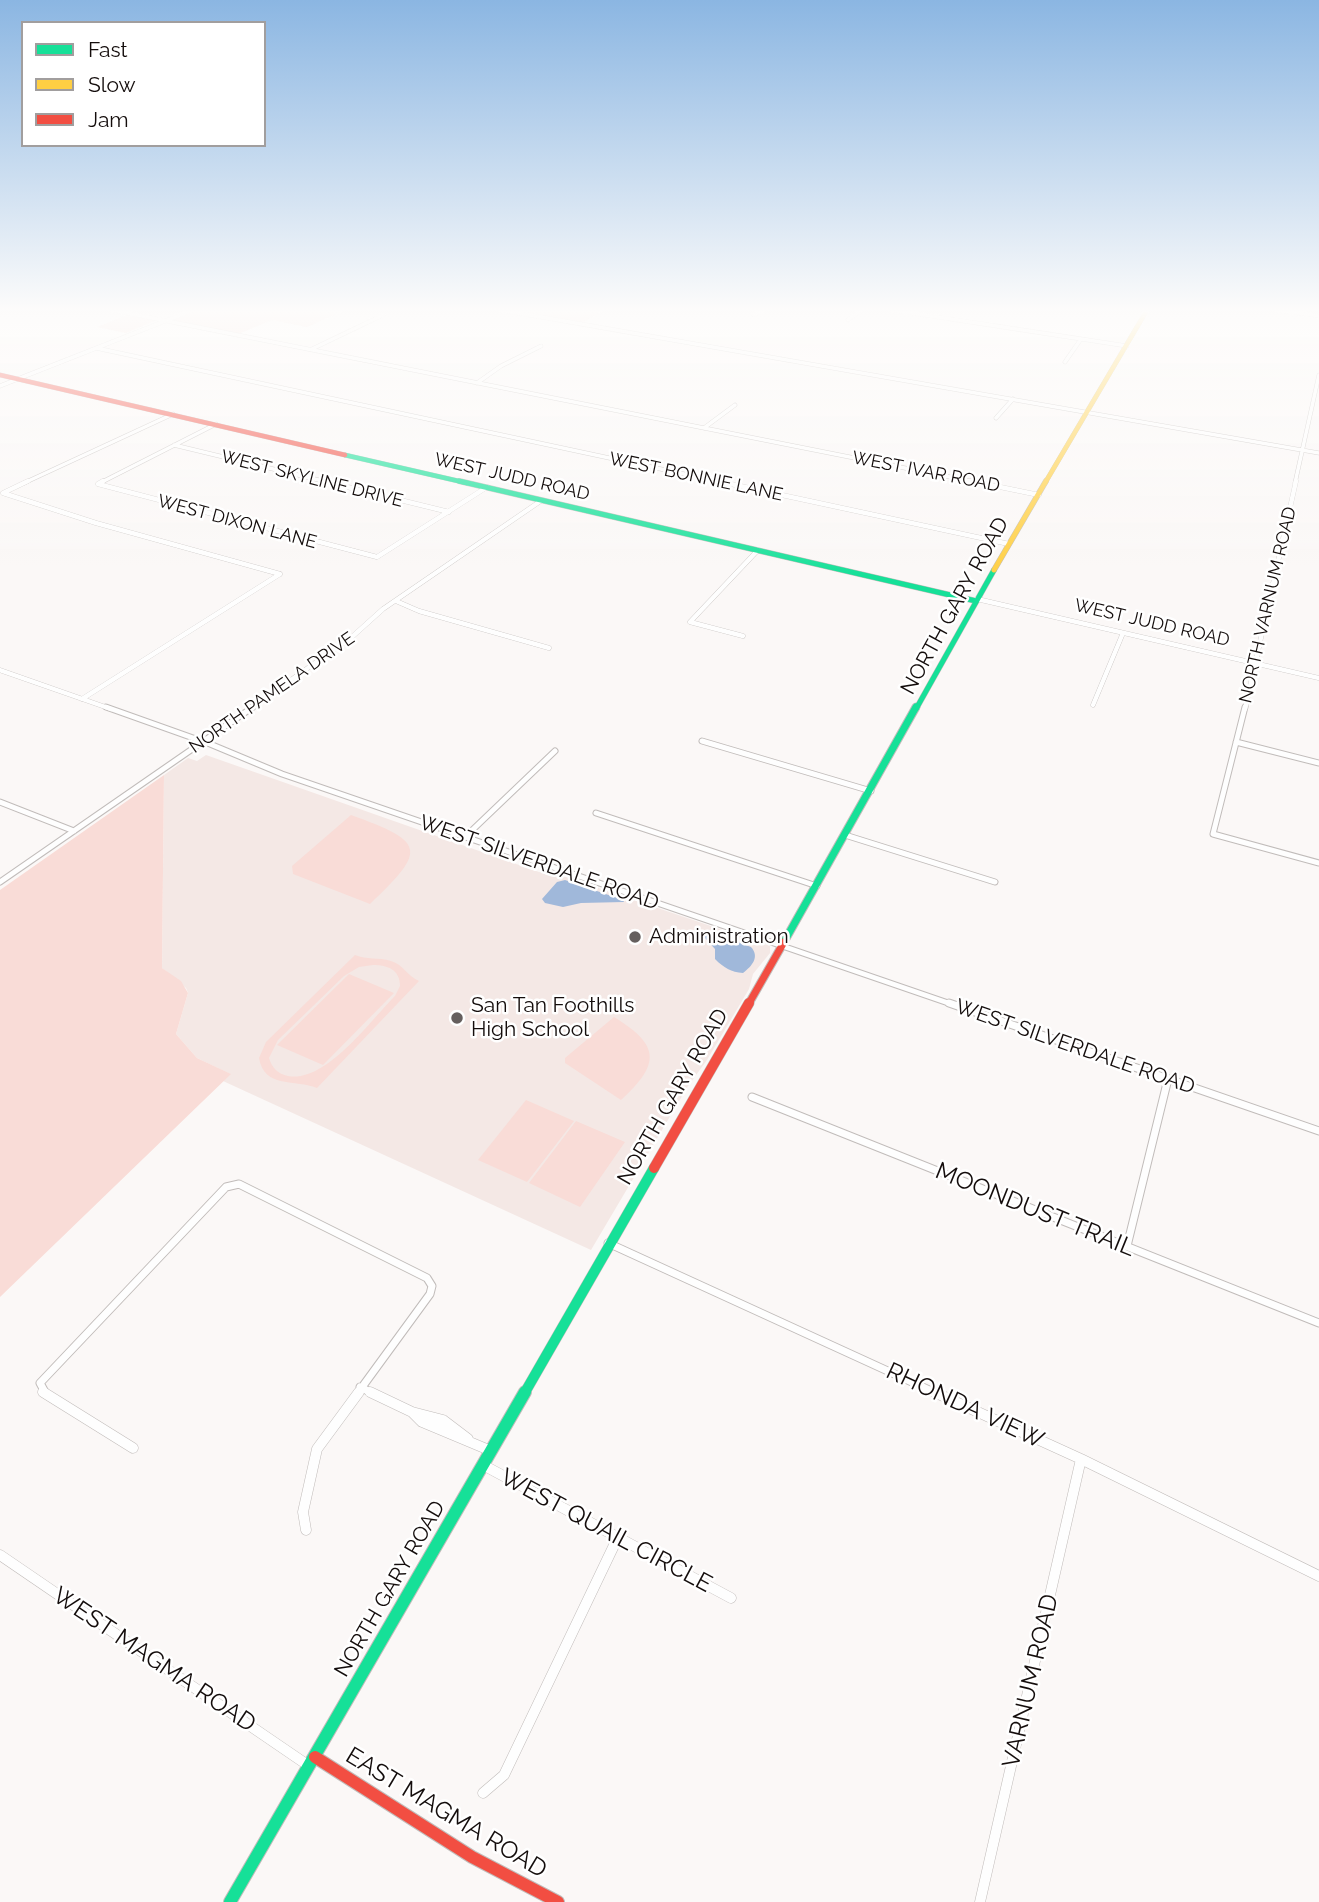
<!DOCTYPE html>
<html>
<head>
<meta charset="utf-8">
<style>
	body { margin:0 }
	#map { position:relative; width:1319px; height:1902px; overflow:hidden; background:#fbf8f7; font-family:Raleway,sans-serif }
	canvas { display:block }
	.legend { position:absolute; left:21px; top:21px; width:245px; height:126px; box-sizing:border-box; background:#fff; border:2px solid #a19e9e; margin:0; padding:9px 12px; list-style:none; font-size:21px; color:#140d0c }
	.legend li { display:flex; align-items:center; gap:14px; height:35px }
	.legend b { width:35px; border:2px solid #a19e9e }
</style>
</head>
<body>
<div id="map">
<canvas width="1319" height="1902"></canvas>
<ul class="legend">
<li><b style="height:9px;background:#16e098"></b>Fast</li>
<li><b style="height:9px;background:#ffcf43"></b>Slow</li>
<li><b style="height:9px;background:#f24e42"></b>Jam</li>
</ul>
</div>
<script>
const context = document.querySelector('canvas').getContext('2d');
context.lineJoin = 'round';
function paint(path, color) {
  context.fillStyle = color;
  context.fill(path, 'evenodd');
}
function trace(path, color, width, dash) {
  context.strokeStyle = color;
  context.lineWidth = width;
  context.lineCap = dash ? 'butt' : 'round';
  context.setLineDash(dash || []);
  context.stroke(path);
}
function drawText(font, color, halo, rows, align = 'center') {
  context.font = font + ' Raleway,sans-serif';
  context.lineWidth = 5;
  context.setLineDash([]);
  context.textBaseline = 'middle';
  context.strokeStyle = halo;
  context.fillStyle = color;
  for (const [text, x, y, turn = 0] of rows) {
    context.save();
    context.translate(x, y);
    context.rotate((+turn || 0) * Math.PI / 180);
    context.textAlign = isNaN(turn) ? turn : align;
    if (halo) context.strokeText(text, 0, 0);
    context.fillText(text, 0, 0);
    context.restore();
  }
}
const built = new Path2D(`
	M206,755L539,872L563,876L770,946V953L753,974L749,989L707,1060L688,1086L591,1250L223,1081L230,1074L197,1058L176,1034L188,993L186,988L162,968L164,775L188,758L197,761Z`);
const green = new Path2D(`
	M197,310H346L307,327L272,320L238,334L170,320Z
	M504,310H604L580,324Z
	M129,314L157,320L126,333L97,327Z
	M164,775L162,968L181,981L188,993L176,1034L197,1058L231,1074L0,1297V890Z
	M351,815C426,842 427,850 370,904L293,874L292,866Z
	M355,955C367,960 378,957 391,961C404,965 407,976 419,981L317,1088C296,1079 264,1089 259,1058L266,1042ZM373,965C388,965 400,970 400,986L395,996C370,1021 326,1083 288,1076C278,1074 272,1068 269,1058L278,1040L344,976L359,967Z
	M349,974L394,993L323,1065L277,1045Z
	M614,1017C660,1045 661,1064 621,1100L565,1063V1058Z
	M526,1100L574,1121L527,1182L478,1160Z
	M576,1121L625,1142L580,1207L529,1183Z`);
const water = new Path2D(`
	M565,880L623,900L624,902L581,903L563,907L545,903L542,899L557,882Z
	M713,933L751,947C760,957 752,966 743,973C731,972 724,968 715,959V949L705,938V934Z`);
const streetFar4 = new Path2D(`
	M112,310L980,483
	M501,310L1319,453
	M892,310L1127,346
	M1277,310L1319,316
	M754,315L762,310
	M848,320L861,310
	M96,348L726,483
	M312,349L383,315
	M1065,362L1081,339
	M477,383L501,366L541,346
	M0,386L193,310
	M996,418L1013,399
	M704,428L735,405
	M174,445L331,483
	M24,483L173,414
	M100,483L216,424
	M1295,483L1319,375`);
const streetFar3 = new Path2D(`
	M323,481L449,512
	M717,481L1009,544
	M971,481L1039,495
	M98,484L377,557L487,487
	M98,484L103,481
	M3,493L96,523L280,574
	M3,493L28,481
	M977,599L1319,678
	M396,601L419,611L549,648
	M743,636L690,622L758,550
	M0,670L111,709
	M82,699L280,574
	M1093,705L1123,633
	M250,709L353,636L383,609L542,500
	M1245,709L1296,481`);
const streetFar2 = new Path2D(`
	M106,707L210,744L282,774L954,1005
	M1245,707L1213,834L1319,863
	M702,741L871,791
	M1236,742L1319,763
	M0,802L74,831
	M596,813L817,886
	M845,835L995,882
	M465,837L555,751
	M0,882L253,707`);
const streetFar1 = new Path2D(`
	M949,1003L1319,1131
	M752,1097L1319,1323
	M608,1243L938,1394
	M1127,1246L1168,1079
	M360,1387L374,1394
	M46,1394L40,1383L226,1187L239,1184L427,1278L432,1286L430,1294L357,1394`);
const street = new Path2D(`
	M43,1392L133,1448
	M370,1392L412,1412L422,1422L489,1450
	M934,1392L1081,1459L1319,1576
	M412,1412L443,1420L468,1439
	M483,1465L731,1598
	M306,1530L303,1512L317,1449L359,1392
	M0,1555L309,1766
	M483,1793L504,1775L618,1537
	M980,1902L1081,1459`);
const fastFar4 = new Path2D(`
	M345,455L467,483`);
const fastFar3 = new Path2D(`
	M459,481L976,601
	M916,709L994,570`);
const fastFar2 = new Path2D(`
	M784,942L916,707`);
const fastFar1 = new Path2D(`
	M524,1394L654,1168`);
const fast = new Path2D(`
	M230,1902L525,1392`);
const slowFar1 = new Path2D(`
	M1045,483L1147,310`);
const slow = new Path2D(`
	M994,570L1046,481`);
const jamFar3 = new Path2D(`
	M0,375L345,455`);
const jamFar2 = new Path2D(`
	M748,1005L784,942`);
const jamFar1 = new Path2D(`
	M654,1168L749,1003`);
const jam = new Path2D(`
	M315,1757L472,1857L558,1902`);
const markers = [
	[635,937,7,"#655f5e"],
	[457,1018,7,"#655f5e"]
];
const farStreetnames = [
	["WEST IVAR ROAD",926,472,11],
	["WEST JUDD ROAD",512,477,13],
	["WEST BONNIE LANE",696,477,12],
	["WEST SKYLINE DRIVE",312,479,14],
	["WEST DIXON LANE",237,522,15],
	["NORTH VARNUM ROAD",1268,605,-77],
	["WEST JUDD ROAD",1152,623,13],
	["NORTH PAMELA DRIVE",272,693,-35]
];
const streetNames = [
	["NORTH GARY ROAD",955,606,-61],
	["WEST SILVERDALE ROAD",539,863,19],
	["WEST SILVERDALE ROAD",1075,1047,19],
	["NORTH GARY ROAD",673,1097,-60],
	["NORTH GARY ROAD",390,1589,-60]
];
const poiNames = [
	["Administration",649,937],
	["San Tan Foothills",471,1006],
	["High School",471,1030]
];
const nearStreetnames = [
	["MOONDUST TRAIL",1035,1210,22],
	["RHONDA VIEW",965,1406,25],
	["WEST QUAIL CIRCLE",606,1531,28],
	["WEST MAGMA ROAD",154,1660,34],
	["VARNUM ROAD",1031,1681,-77],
	["EAST MAGMA ROAD",446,1813,31]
];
paint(built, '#f4e8e5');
paint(green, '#f9dcd7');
paint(water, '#a0b8da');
trace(streetFar4, '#c1bcba', 4.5);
trace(streetFar3, '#c1bcba', 5);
trace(streetFar2, '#c1bcba', 7);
trace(streetFar1, '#c1bcba', 9);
trace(street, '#c1bcba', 11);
trace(fastFar4, '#c1bcba', 5);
trace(fastFar3, '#c1bcba', 6);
trace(fastFar2, '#c1bcba', 9);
trace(fastFar1, '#c1bcba', 11);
trace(fast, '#c1bcba', 14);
trace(slowFar1, '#c1bcba', 5);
trace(slow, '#c1bcba', 6);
trace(jamFar3, '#c1bcba', 5);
trace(jamFar2, '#c1bcba', 9);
trace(jamFar1, '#c1bcba', 11);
trace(jam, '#c1bcba', 14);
trace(streetFar4, '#fefefe', 3.5);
trace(streetFar3, '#fefefe', 4.5);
trace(streetFar2, '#fefefe', 5);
trace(streetFar1, '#fefefe', 7);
trace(street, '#fefefe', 10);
trace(fastFar4, '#16e098', 4.5);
trace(fastFar3, '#16e098', 5);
trace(fastFar2, '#16e098', 7);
trace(fastFar1, '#16e098', 10);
trace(fast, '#16e098', 12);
trace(slowFar1, '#ffcf43', 4.5);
trace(slow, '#ffcf43', 5);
trace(jamFar3, '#f24e42', 4.5);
trace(jamFar2, '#f24e42', 7);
trace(jamFar1, '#f24e42', 10);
trace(jam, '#f24e42', 12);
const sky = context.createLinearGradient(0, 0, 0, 576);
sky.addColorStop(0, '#8bb6e2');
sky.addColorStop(0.54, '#fdfcfb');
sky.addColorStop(1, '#fdfcfb00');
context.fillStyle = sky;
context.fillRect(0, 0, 1319, 576);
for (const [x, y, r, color] of markers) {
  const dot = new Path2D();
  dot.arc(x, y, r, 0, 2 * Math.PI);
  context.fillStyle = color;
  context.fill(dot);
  trace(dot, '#fff', 2.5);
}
drawText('18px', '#140d0c', '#fff', farStreetnames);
drawText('21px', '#140d0c', '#fff', streetNames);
drawText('21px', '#140d0c', '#fff', poiNames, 'left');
drawText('24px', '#140d0c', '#fff', nearStreetnames);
</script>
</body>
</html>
